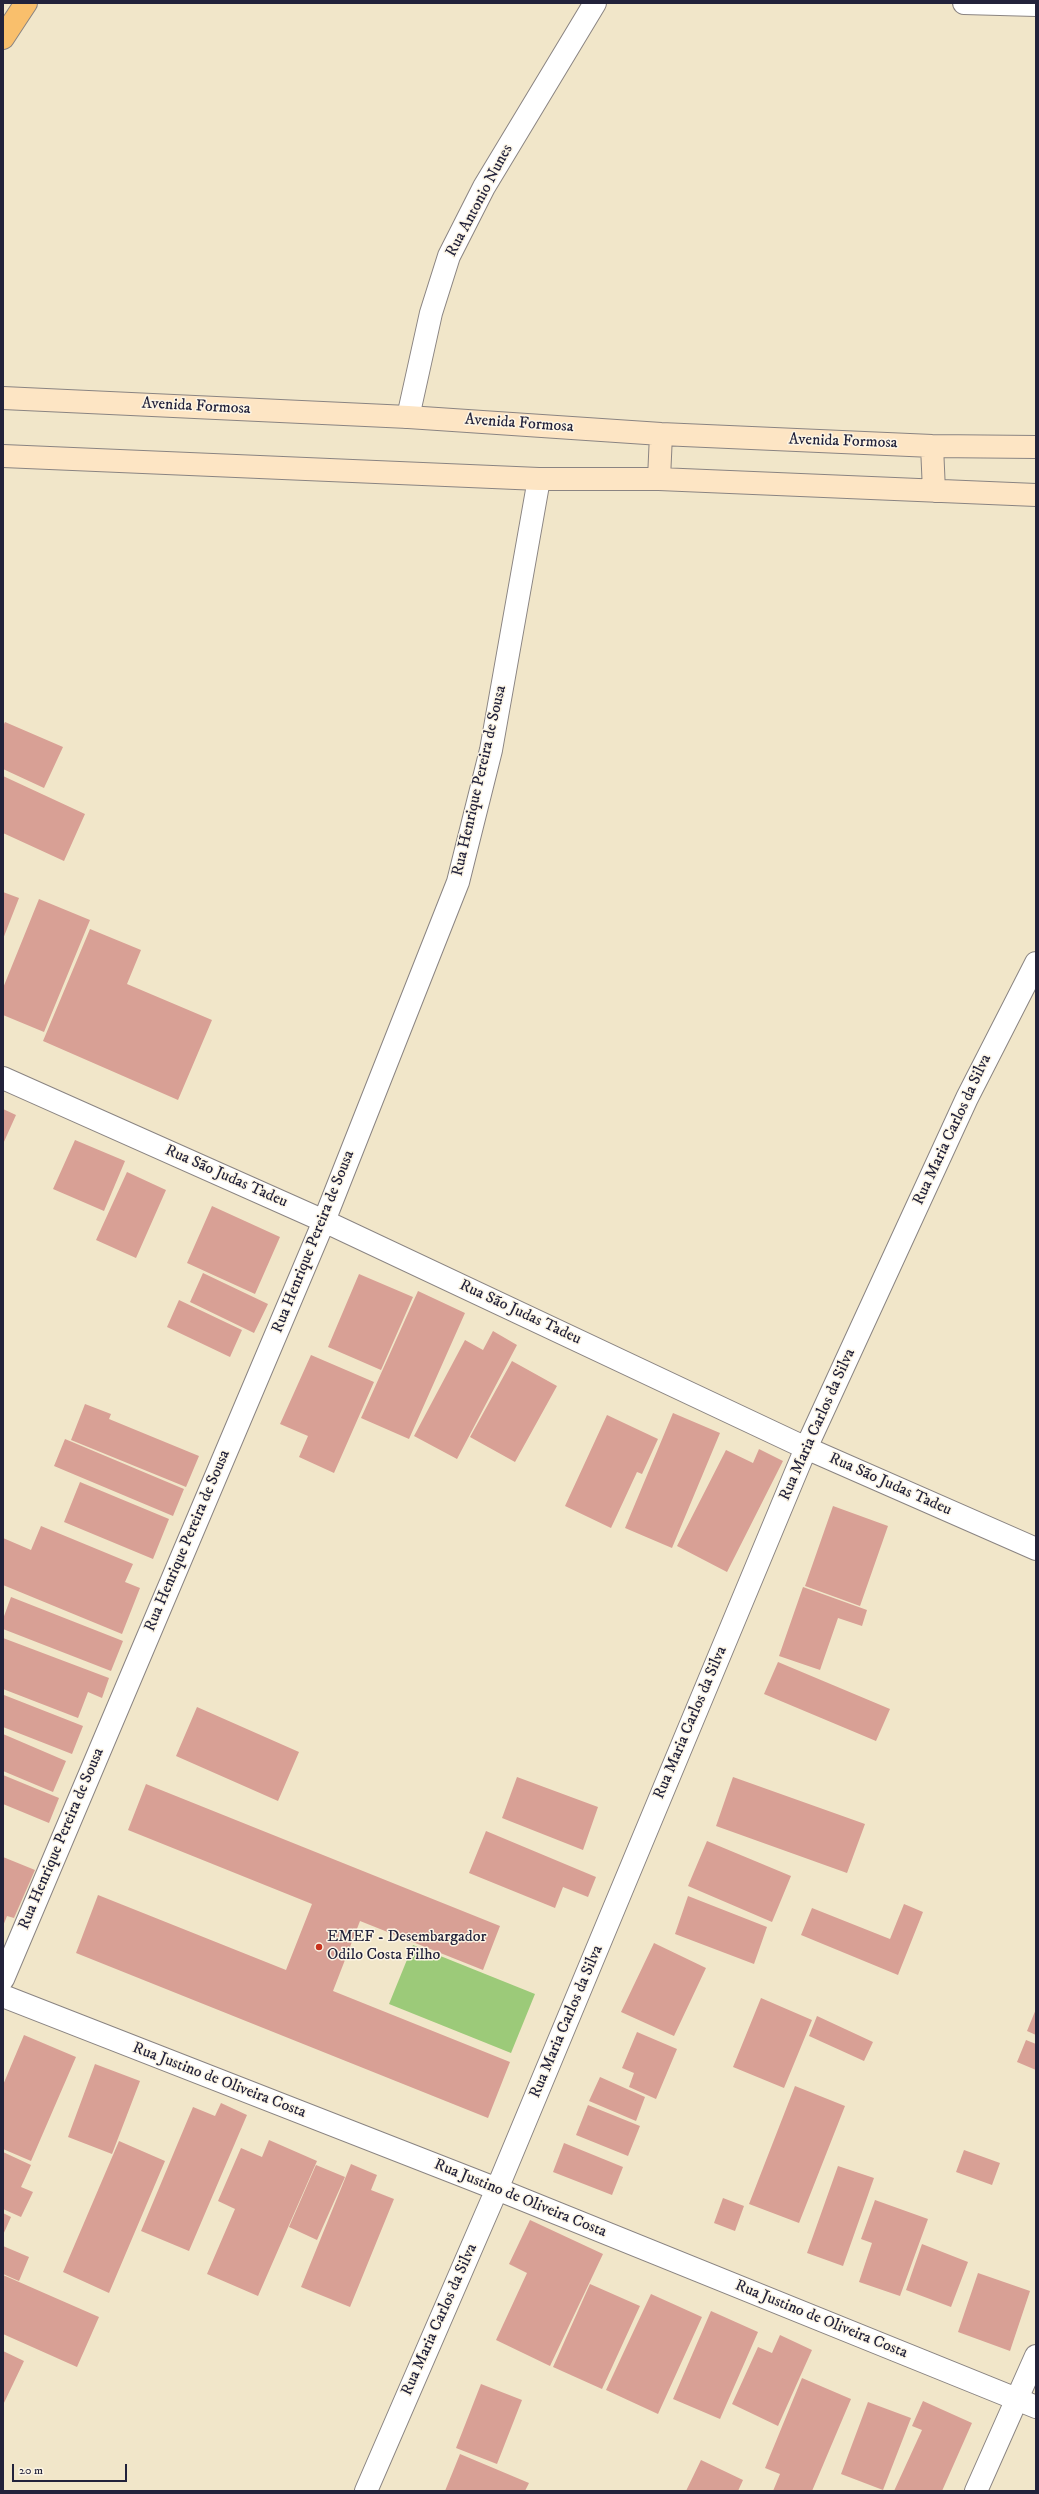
<!DOCTYPE html>
<html>
<head>
<meta charset="utf-8">
<style>
	body { margin:0 }
	#map { position:relative; width:1039px; height:2494px; overflow:hidden; background:#f1e6c9; font-family:"IM FELL DW Pica",serif }
	canvas { display:block }
	.frame { position:absolute; inset:0; border:4px solid #22223b; pointer-events:none }
	.scale { position:absolute; left:12px; top:2464px; width:115px; height:18px; box-sizing:border-box; border:2px solid #22223b; border-top:0; padding-left:5px; font-size:12px; line-height:14px; white-space:nowrap; color:#22223b; -webkit-text-stroke:3px #fcf5e5; paint-order:stroke }
</style>
</head>
<body>
<div id="map">
<canvas width="1039" height="2494"></canvas>
<div class="frame"></div>
<div class="scale">20 m</div>
</div>
<script>
const context = document.querySelector('canvas').getContext('2d');
context.lineJoin = 'round';
function paint(path, color) {
  context.fillStyle = color;
  context.fill(path, 'evenodd');
}
function trace(path, color, width, dash) {
  context.strokeStyle = color;
  context.lineWidth = width;
  context.lineCap = dash ? 'butt' : 'round';
  context.setLineDash(dash || []);
  context.stroke(path);
}
function drawText(font, color, halo, rows, align = 'center') {
  context.font = font + ' "IM FELL DW Pica",serif';
  context.lineWidth = 3;
  context.setLineDash([]);
  context.textBaseline = 'middle';
  context.strokeStyle = halo;
  context.fillStyle = color;
  for (const [text, x, y, turn = 0] of rows) {
    context.save();
    context.translate(x, y);
    context.rotate((+turn || 0) * Math.PI / 180);
    context.textAlign = isNaN(turn) ? turn : align;
    if (halo) context.strokeText(text, 0, 0);
    context.fillText(text, 0, 0);
    context.restore();
  }
}
const green = new Path2D(`
	M413,1945L535,1994L511,2053L389,2004Z`);
const building = new Path2D(`
	M5,722L63,747L44,788L3,769V726Z
	M3,776L85,814L64,861L3,833Z
	M3,892L19,898L3,939Z
	M39,899L90,920L44,1032L3,1015V988Z
	M90,929L141,950L127,984L212,1020L178,1100L43,1041Z
	M3,1109L16,1115L3,1144Z
	M75,1140L125,1161L104,1211L53,1189Z
	M127,1172L166,1190L136,1258L96,1240Z
	M212,1206L280,1237L255,1294L187,1263Z
	M203,1273L268,1304L254,1333L190,1302Z
	M359,1274L413,1297L381,1370L328,1347Z
	M418,1291L465,1313L409,1439L361,1418Z
	M179,1300L242,1330L230,1357L167,1327Z
	M493,1331L517,1345L457,1459L414,1436L465,1340L483,1350Z
	M311,1355L374,1382L334,1473L299,1457L308,1436L280,1424Z
	M512,1361L557,1386L515,1462L470,1437Z
	M85,1404L111,1414L109,1419L199,1456L186,1487L71,1440Z
	M673,1413L720,1433L672,1548L625,1528Z
	M607,1415L658,1439L642,1474L637,1472L611,1528L565,1506Z
	M65,1439L184,1489L173,1516L54,1466Z
	M759,1449L783,1461L727,1572L677,1546L726,1450L753,1463Z
	M80,1482L169,1519L153,1559L64,1522Z
	M833,1506L888,1526L860,1606L805,1586Z
	M41,1526L133,1564L125,1582L140,1588L122,1634L3,1585V1538L31,1550Z
	M803,1587L867,1610L862,1626L838,1618L820,1670L779,1656Z
	M11,1597L123,1641L111,1671L3,1629V1619Z
	M3,1638L109,1678L102,1698L88,1692L78,1718L3,1689Z
	M778,1662L890,1709L876,1741L764,1694Z
	M4,1695L83,1726L72,1754L3,1727Z
	M197,1707L299,1752L278,1801L176,1756Z
	M3,1734L66,1761L53,1792L3,1771Z
	M3,1775L59,1798L49,1823L3,1804Z
	M517,1777L598,1807L583,1850L502,1818Z
	M733,1777L865,1824L847,1873L716,1826Z
	M146,1784L500,1926L483,1970L360,1921L333,1991L510,2062L488,2118L76,1953L98,1895L286,1970L312,1904L128,1830Z
	M486,1831L596,1877L588,1897L563,1887L555,1908L469,1873Z
	M707,1841L791,1876L772,1922L688,1886Z
	M3,1857L35,1870L14,1918L7,1916L3,1926Z
	M688,1896L767,1927L754,1964L675,1934Z
	M904,1904L923,1912L898,1975L801,1935L812,1908L890,1939Z
	M654,1943L706,1968L674,2036L621,2012Z
	M761,1998L812,2020L784,2088L733,2067Z
	M1036,2009V2035L1027,2031Z
	M817,2016L873,2042L864,2061L809,2036Z
	M637,2032L677,2049L656,2099L629,2087L634,2073L622,2068Z
	M24,2035L76,2057L31,2161L3,2149V2085Z
	M1026,2040L1036,2044V2070L1017,2062Z
	M95,2064L140,2081L112,2154L68,2137Z
	M600,2077L645,2097L636,2121L589,2101Z
	M795,2086L845,2106L799,2223L749,2204Z
	M221,2103L247,2115L189,2251L141,2231L193,2107L215,2116Z
	M588,2105L640,2126L628,2156L576,2135Z
	M269,2140L317,2161L258,2296L207,2274L235,2209L218,2201L241,2148L262,2157Z
	M119,2141L165,2161L109,2293L63,2272Z
	M564,2143L623,2167L612,2195L553,2172Z
	M964,2150L1000,2163L992,2185L956,2172Z
	M3,2152L31,2165L21,2187L33,2192L21,2217L3,2209Z
	M351,2164L377,2175L371,2190L394,2199L350,2307L301,2287Z
	M316,2165L345,2177L317,2240L289,2227Z
	M838,2166L874,2178L843,2266L807,2253Z
	M723,2198L744,2206L735,2231L714,2223Z
	M875,2200L928,2219L900,2296L859,2282L872,2243L861,2239Z
	M3,2213L11,2217L3,2235Z
	M530,2220L603,2254L550,2366L496,2340L527,2273L509,2264Z
	M922,2244L968,2262L951,2307L906,2290Z
	M3,2246L29,2257L19,2281L3,2274Z
	M978,2273L1030,2291L1010,2351L958,2332Z
	M3,2275L99,2317L77,2367L3,2334Z
	M590,2284L640,2306L602,2389L553,2367Z
	M651,2294L702,2317L658,2414L606,2390Z
	M711,2311L758,2332L720,2419L673,2399Z
	M780,2335L812,2350L778,2426L732,2404L758,2347L772,2353Z
	M3,2351L24,2361L3,2405Z
	M802,2378L851,2399L812,2491H773L780,2474L765,2468Z
	M481,2384L522,2400L497,2464L456,2448Z
	M923,2401L972,2423L942,2491H894L922,2430L912,2426Z
	M868,2402L911,2418L883,2490L841,2474Z
	M460,2454L529,2483L525,2491H445Z
	M701,2460L743,2480L738,2491H686Z`);
const street = new Path2D(`
	M964,3L1036,5
	M408,417L431,313L449,256L484,187L595,3
	M3,1078L324,1221L806,1448L1036,1549
	M3,1979L324,1221L458,882L491,750L539,479
	M3,1996L497,2189L1036,2407
	M366,2491L497,2189L806,1448L967,1098L1036,963
	M976,2491L1036,2356`);
const secondary = new Path2D(`
	M3,398L408,417L661,434L932,446L1036,447
	M932,446L934,491
	M3,456L539,479H659L1036,495
	M659,479L661,434`);
const primary = new Path2D(`
	M3,38L26,3`);
const markers = [
	[319,1947,4,"#c8321e"]
];
const streetNames = [
	["Rua Antonio Nunes",480,201,-62],
	["Avenida Formosa",196,407,3],
	["Avenida Formosa",519,424,4],
	["Avenida Formosa",843,442,2],
	["Rua Henrique Pereira de Sousa",480,781,-77],
	["Rua Maria Carlos da Silva",953,1130,-65],
	["Rua São Judas Tadeu",226,1177,24],
	["Rua Henrique Pereira de Sousa",314,1242,-68],
	["Rua São Judas Tadeu",520,1313,25],
	["Rua Maria Carlos da Silva",818,1425,-66],
	["Rua São Judas Tadeu",890,1485,24],
	["Rua Henrique Pereira de Sousa",188,1541,-67],
	["Rua Maria Carlos da Silva",691,1723,-67],
	["Rua Henrique Pereira de Sousa",62,1839,-67],
	["Rua Maria Carlos da Silva",567,2022,-67],
	["Rua Justino de Oliveira Costa",219,2081,21],
	["Rua Justino de Oliveira Costa",520,2199,22],
	["Rua Maria Carlos da Silva",440,2320,-66],
	["Rua Justino de Oliveira Costa",821,2320,22]
];
const poiNames = [
	["EMEF - Desembargador",327,1938],
	["Odilo Costa Filho",327,1956]
];
paint(green, '#9cca79');
paint(building, '#d8a095');
trace(street, '#8a8482', 24);
trace(secondary, '#8a8482', 24);
trace(primary, '#8a8482', 24);
trace(street, '#fff', 22);
trace(secondary, '#fde5c4', 22);
trace(primary, '#f9bf6c', 22);
for (const [x, y, r, color] of markers) {
  const dot = new Path2D();
  dot.arc(x, y, r, 0, 2 * Math.PI);
  context.fillStyle = color;
  context.fill(dot);
  trace(dot, '#fcf5e5', 1.5);
}
drawText('16px', '#22223b', '#fcf5e5', streetNames);
drawText('16px', '#22223b', '#fcf5e5', poiNames, 'left');
</script>
</body>
</html>
